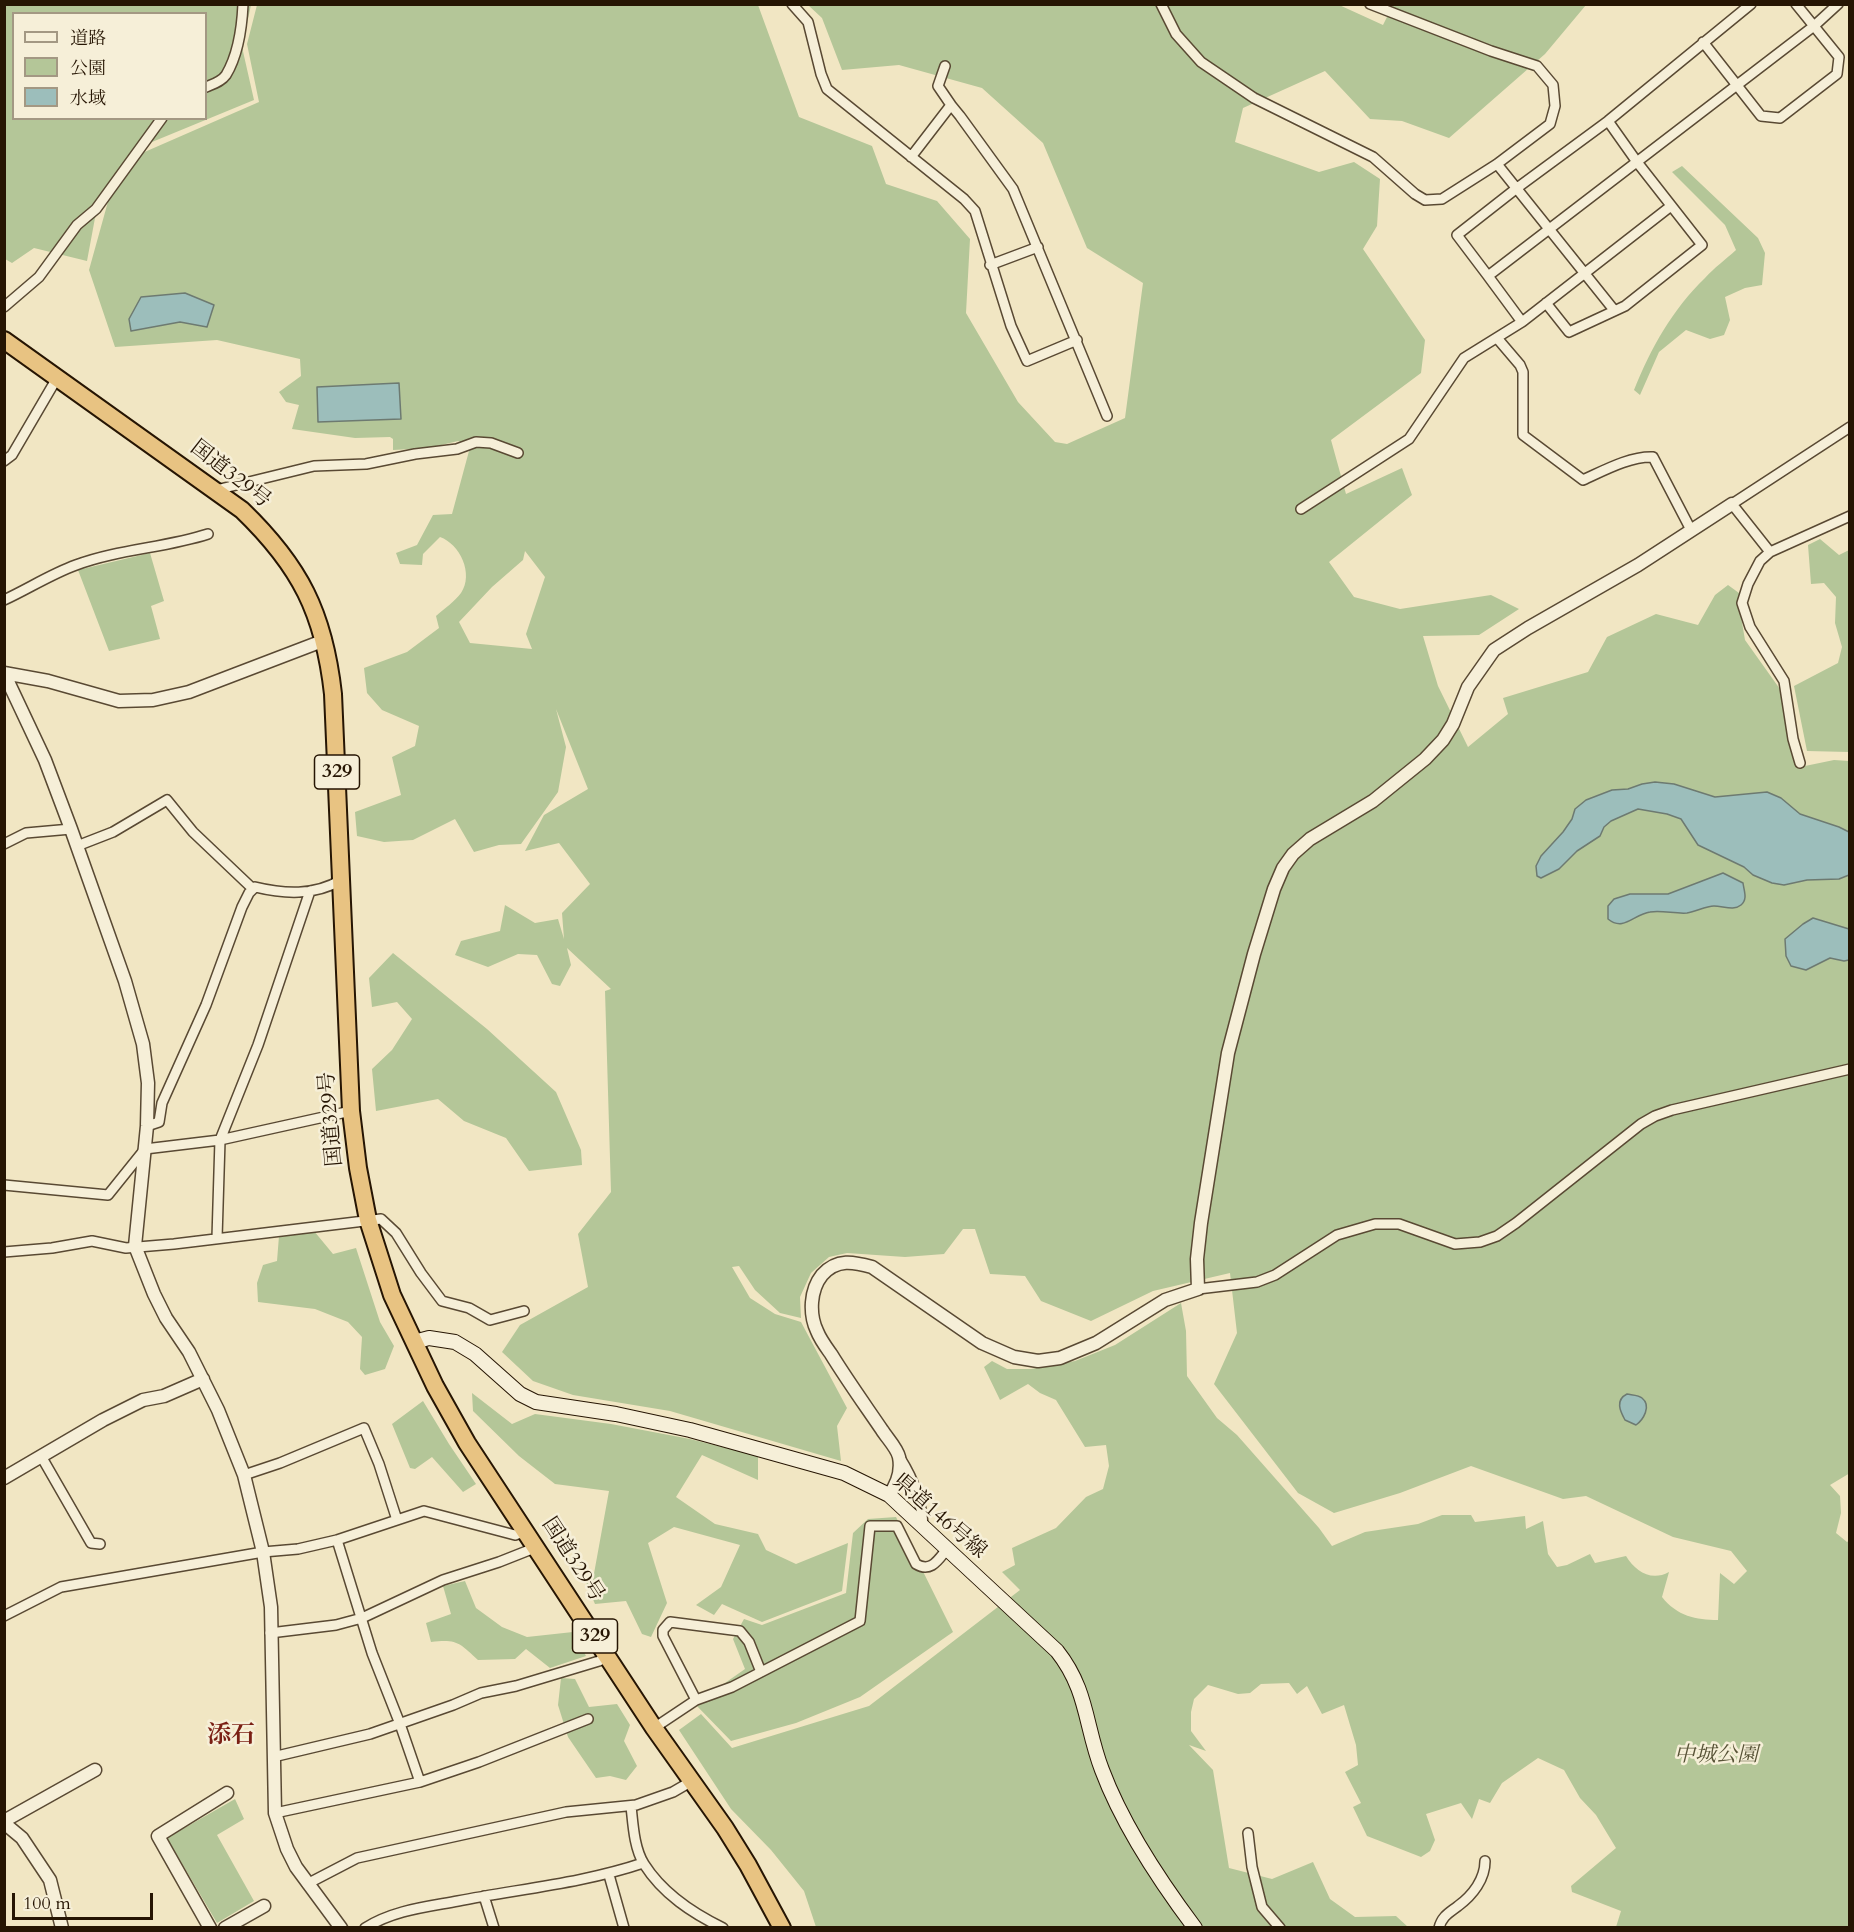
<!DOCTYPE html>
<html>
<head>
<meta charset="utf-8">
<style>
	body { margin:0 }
	#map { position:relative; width:1854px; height:1932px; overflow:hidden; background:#f1e6c3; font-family:Cardo,"Noto Serif JP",serif }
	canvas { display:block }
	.frame { position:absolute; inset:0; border:6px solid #261503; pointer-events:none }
	.legend { position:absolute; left:12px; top:12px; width:195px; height:108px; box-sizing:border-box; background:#f6efd8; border:2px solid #a39883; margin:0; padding:8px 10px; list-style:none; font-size:18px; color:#261503 }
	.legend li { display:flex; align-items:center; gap:12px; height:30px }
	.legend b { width:30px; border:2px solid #a39883 }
	.scale { position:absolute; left:12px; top:1893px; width:141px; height:27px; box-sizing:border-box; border:3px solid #261503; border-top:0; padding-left:8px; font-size:18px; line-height:21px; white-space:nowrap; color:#261503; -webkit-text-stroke:4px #f6efd8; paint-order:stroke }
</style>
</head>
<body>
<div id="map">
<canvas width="1854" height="1932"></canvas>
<div class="frame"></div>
<ul class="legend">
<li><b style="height:8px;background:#f6efd8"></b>道路</li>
<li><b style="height:16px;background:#b4c698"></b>公園</li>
<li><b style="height:16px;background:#9cbebb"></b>水域</li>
</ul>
<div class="scale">100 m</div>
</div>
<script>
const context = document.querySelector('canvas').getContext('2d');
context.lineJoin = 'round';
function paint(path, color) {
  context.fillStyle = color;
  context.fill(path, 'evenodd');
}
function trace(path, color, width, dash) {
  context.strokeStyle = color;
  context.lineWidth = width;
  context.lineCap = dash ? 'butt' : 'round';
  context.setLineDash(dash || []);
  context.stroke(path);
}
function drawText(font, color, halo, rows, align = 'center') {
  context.font = font + ' Cardo,"Noto Serif JP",serif';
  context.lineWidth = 5;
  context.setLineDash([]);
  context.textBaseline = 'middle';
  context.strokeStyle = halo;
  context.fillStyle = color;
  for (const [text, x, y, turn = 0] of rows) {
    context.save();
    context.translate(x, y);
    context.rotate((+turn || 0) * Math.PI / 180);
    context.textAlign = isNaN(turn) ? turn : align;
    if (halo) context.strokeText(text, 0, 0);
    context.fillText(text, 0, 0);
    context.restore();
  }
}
const green = new Path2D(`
	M1337,4L1383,25L1393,5H1586L1545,54L1449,138L1402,121L1370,119L1325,71L1243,108L1235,142L1319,172L1354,162L1380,179L1377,226L1363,249L1425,340L1421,373L1331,440L1346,494L1402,468L1412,495L1329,562L1354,597L1400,609L1491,595L1519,609L1479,635L1423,636L1438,686L1468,747L1508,714L1503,698L1588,672L1607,637L1656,614L1698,625L1715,595L1728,585L1739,593V605L1745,640L1787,699L1805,766L1834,760L1849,761L1850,1473L1830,1485L1840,1496L1841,1513L1836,1533L1847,1542L1850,1540L1849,1927H1616L1621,1911L1572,1892L1571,1886L1616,1848L1596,1815L1580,1798L1564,1770L1538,1758L1502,1783L1490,1803L1479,1799L1472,1819L1461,1803L1426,1814L1435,1840L1430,1851L1421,1857L1367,1836L1353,1807L1361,1803L1345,1772L1358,1765L1356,1745L1344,1705L1322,1714L1307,1686L1297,1694L1289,1683L1261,1684L1250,1693L1238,1694L1208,1685L1194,1699L1191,1712V1731L1206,1751L1189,1745L1213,1770L1229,1868L1272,1879L1313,1862L1330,1899L1355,1917L1396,1916L1408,1927H816L804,1891L771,1850L731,1809L679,1730L701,1714L732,1748L869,1706L1020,1590L1002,1572L1015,1565L1012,1548L1056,1528L1086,1497L1103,1489L1109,1466L1106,1445L1085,1447L1056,1400L1040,1393L1028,1384L1000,1400L984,1367L992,1361L1007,1369H1031L1075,1361L1115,1345L1181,1303L1186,1331L1187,1376L1217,1418L1237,1435L1319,1528L1332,1546L1365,1532L1418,1524L1442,1515H1471L1475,1522L1525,1516L1526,1529L1543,1521L1548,1554L1557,1567L1567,1565L1590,1554L1595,1563L1626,1556C1635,1571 1651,1582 1669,1572L1662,1597C1677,1616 1696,1620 1718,1620L1720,1573L1734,1584L1747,1571L1731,1551L1673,1537L1586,1496L1563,1499L1471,1466L1400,1493L1334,1513L1298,1493L1214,1384L1237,1333L1230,1273L1153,1291L1091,1321L1041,1301L1025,1276L990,1274L975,1229H963L944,1254L905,1257L847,1253L829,1257L811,1273L800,1297L801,1318L780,1313L755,1290L739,1266L732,1267L750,1298L775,1314L801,1322L847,1408L837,1426L841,1461L670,1411L573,1395L533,1381L502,1352L520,1325L588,1287L578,1234L611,1192L605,991L611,989L567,948L571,965L560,986L552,984L537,955L518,954L488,967L455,955L461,941L500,931L505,905L535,923L558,919L564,939L562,913L590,884L559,843L525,851L544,815L588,789L556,709L566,747L558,792L521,844L499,845L474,852L455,819L413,840L384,842L357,836L355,812L401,795L392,757L415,746L419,726L382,710L367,693L364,668L407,652L439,628L436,616C444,609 455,601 461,593C474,574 460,544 440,537L423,554L422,565L400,564L396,553L417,545L433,515L452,514L469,451L465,444L458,441L429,448L393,450V439L390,437L355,438L292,429L299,405L286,402L279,392L301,376L300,359L217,340L115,347L89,270L109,198L140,154L259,102L247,44L257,5H758L799,117L872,146L886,184L937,201L970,239L966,313L1018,402L1055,442L1067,444L1125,418L1143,283L1087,248L1043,143L982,88L899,65L842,70L822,18L808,5ZM525,551L545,577L526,634L532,649L470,643L459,622L492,587L523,560Z
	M5,5H251L242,47L254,100L135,149L95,218L87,261L34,248L12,263L5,259ZM14,14H206V118H14Z
	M1682,166L1758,238L1765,253L1762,285L1745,288L1725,297L1730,320L1724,335L1710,339L1686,330L1659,352L1640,395L1634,390C1651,348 1672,310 1705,278C1714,268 1726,259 1736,250L1725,225L1672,172Z
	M1820,539L1839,555L1849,550V752L1807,751L1794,686L1838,663L1842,647L1835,623L1836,597L1824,583L1811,584L1808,545Z
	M150,553L164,601L151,606L160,639L109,651L78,570Z
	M393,953L487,1029L556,1092L581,1150L582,1165L529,1171L506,1138L464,1121L438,1099L376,1111L372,1069L392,1050L412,1019L397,1002L372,1007L369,978Z
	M314,1231L333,1254L356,1248L380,1322L394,1346L385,1369L365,1375L360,1369L362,1337L348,1322L315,1309L258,1302L257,1283L263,1265L277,1261L279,1236Z
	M472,1393L512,1424L535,1414L611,1424L690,1439L758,1456V1480L702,1455L676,1497L715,1524L758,1534L766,1550L796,1564L848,1543L842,1591L762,1622L722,1604L714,1615L696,1605L721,1587L740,1545L674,1527L648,1543L667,1603L651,1637L642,1634L626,1601L595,1604L586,1584L593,1579L609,1491L555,1484L519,1456L473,1411Z
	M423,1401L449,1444L476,1484L463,1492L432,1457L415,1469L410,1468L392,1424Z
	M896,1517L953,1632L860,1697L796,1723L731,1741L695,1704L745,1669L733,1639L744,1619L762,1625L846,1593L853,1533L868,1519Z
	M465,1581L476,1608L502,1627L527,1637L573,1632L586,1656L550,1668L526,1649L515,1659L478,1660C459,1643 458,1639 431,1642L426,1623L451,1614L443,1586Z
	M561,1678L575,1679L589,1707L617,1704L630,1725L624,1741L637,1766L626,1780L610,1776L596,1778L568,1737L558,1705Z
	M235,1799L244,1819L217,1835L254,1901L217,1923L167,1838Z`);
const water = new Path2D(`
	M185,293L214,305L207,327L180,322L131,331L129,319L141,297Z
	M399,383L401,419L318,422L317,387Z
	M1655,782L1674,784L1715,797L1767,792L1781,798L1800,814L1839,827L1849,832V875L1839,879L1807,880L1784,885L1772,883L1753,875L1744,867L1698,845L1681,819L1667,814L1638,809L1611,821L1604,827L1600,836L1577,851L1559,869L1541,878L1537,876L1536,866L1541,856L1563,832L1572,819L1575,809L1586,800L1612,790L1628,789L1642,784Z
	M1723,873L1743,883C1744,891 1748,899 1741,905C1734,911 1723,906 1714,906C1705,906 1696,912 1687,913C1675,914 1662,910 1650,912C1634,914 1624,932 1608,919V906L1614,899L1630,894H1668Z
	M1813,918L1849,929V960L1844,961L1830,958L1806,970L1791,966L1786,956L1785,939L1803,924Z
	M1627,1394C1632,1395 1639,1395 1642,1398C1652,1406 1643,1420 1636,1425L1625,1420C1620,1411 1615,1400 1627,1394Z`);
const minor = new Path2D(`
	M792,4L808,22L821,74L827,89L964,199L975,211L1011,326L1027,361L1077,340
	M1161,4L1176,34L1201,62L1254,98L1373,157L1415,194L1425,200L1442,199L1497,164L1550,124L1555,106L1553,85L1537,66L1491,51L1370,4
	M1703,42L1761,116L1780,118L1837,74L1839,57L1796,4
	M206,87C213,84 221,82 226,75C238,55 242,27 243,4
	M951,105L960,116L1013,189L1107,416
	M911,157L951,105L938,86L945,66
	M1497,164L1614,310
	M990,265L1038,247
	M1488,276L1457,235L1517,188L1608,121L1751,4
	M1546,303L1569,332L1625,306L1702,245L1637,162L1608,121
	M4,307L39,277L77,225L96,209L162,118
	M1522,322L1671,206
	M1497,338L1520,365L1523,372V435L1583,480C1603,471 1630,456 1653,457L1691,530
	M4,461L12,455L57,378
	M216,490L314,466L366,464L415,454L457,449L476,442L491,443L518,453
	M1301,509L1409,439L1464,358L1522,322L1488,276L1814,26L1838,4
	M1770,552L1732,504L1850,427
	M4,600C28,589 51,574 76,565C119,549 165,548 208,534
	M1800,763L1793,739L1784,681L1750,627L1742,603L1748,584L1760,561L1770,552L1850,516
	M4,844L26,833L71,829
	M77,846L113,832L167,800L193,832L253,889
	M147,1126L159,1122L162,1103L206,1005L242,907L249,893L255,887C284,894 314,896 341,880
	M4,1185L108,1195L145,1149L220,1140L351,1111
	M217,1238L220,1140L258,1045L310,891
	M4,1252L52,1248L92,1241L126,1248L174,1244L381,1219L396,1233L421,1273L442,1301L469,1308L490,1320L524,1311
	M1198,1289L1257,1282L1275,1275L1337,1235L1375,1224H1399L1455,1244L1480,1242L1497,1236L1516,1223L1641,1124L1655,1116L1672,1110L1850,1069
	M41,1456L91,1543L100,1544
	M900,1458C914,1480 922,1501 923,1527
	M244,1475L280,1463L364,1428L379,1464L397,1520
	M337,1540L372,1653L400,1724L420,1782
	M4,1616L61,1587L263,1552L298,1549L337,1540L424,1511L515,1535L526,1531
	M270,1633L336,1625L362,1618L443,1580L499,1562L537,1547
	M696,1700L663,1636V1630L670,1622L740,1631L749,1642L761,1672
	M654,1728L696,1700L732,1687L860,1621L870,1526H897L916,1564C931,1573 938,1560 947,1549
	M273,1757L370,1734L453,1705L481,1693L516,1686L599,1661L608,1656
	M631,1806C633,1824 634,1848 644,1864C663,1894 692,1913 723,1928
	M275,1813L420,1782L479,1762L588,1719
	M1248,1833L1252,1867L1262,1907L1280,1928
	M609,1875L624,1928
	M307,1884L357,1858L566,1812L636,1805L673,1792L692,1781
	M484,1896L494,1928
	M365,1928C394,1910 426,1907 458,1901C519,1889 584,1883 643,1863
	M1439,1928C1442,1916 1449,1913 1458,1906C1473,1895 1485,1879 1485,1861`);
const tertiary = new Path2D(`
	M4,673L45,760L71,829L125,981L143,1044L148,1083L147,1126L135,1246L154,1294L166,1318L189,1352L218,1410L244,1475L263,1552L271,1607L275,1813L287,1849L296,1867L341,1928
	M4,673L48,681L119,701L153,700L189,692L325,640
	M4,1478L103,1420L143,1400L164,1396L203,1379
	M889,1495C897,1484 902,1472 899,1457C897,1448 887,1438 882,1430C865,1405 847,1380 831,1354C826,1347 820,1339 817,1331C809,1314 810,1290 822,1275C837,1258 854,1262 872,1267L982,1343L1014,1357L1038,1361L1060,1358L1096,1343L1165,1300L1198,1289L1197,1259L1201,1223L1228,1053L1254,954L1274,889L1283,868L1293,854L1310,839L1373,801L1425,759L1443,740L1453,724L1468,687L1494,650L1528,628L1638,565L1732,504
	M4,1821L95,1770
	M4,1823L22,1838L50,1880L62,1928
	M210,1928L158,1836L227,1793
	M225,1928L264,1906`);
const secondary = new Path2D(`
	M414,1342L429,1338L455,1342L475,1354L520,1394L536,1402L616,1414L690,1430L844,1473L889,1495L1057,1651C1088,1690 1085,1726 1102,1770C1123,1826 1159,1880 1195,1928`);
const trunk = new Path2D(`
	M4,340L242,510C300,566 324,613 333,694L351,1111L358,1168L368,1220L392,1295L435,1386L467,1443L654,1728L725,1828L748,1865L782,1928`);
const shields = [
	[337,772,45],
	[595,1636,45]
];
const shieldNames = [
	["329",337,772],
	["329",595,1636]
];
const streetNames = [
	["国道329号",230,475,38],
	["国道329号",332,1119,-95],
	["県道146号線",939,1517,41],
	["国道329号",572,1560,57]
];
const parkNames = [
	["中城公園",1716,1756]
];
const quarterNames = [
	["添石",231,1736]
];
paint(green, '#b4c698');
paint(water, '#9cbebb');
trace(water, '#6d7a71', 1.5);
trace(minor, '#594933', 12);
trace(tertiary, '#594933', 15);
trace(secondary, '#261503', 16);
trace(trunk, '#261503', 20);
trace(minor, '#f6efd8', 9);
trace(tertiary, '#f6efd8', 12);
trace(secondary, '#f6efd8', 14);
trace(trunk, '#e8c382', 16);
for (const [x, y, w] of shields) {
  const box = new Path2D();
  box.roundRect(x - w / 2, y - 17, w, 34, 4.5);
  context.fillStyle = '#f6efd8';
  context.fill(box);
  trace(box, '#261503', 1.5);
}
drawText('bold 20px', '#261503', null, shieldNames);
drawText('21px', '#261503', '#f6efd8', streetNames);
drawText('italic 21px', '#585337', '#f6efd8', parkNames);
drawText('bold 24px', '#7a1f14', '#f6efd8', quarterNames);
</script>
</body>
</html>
